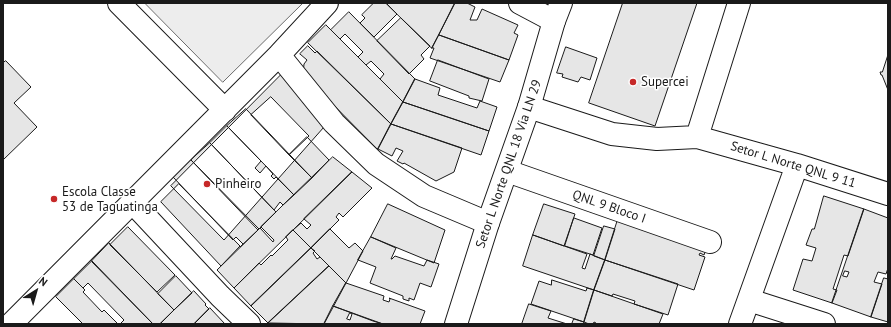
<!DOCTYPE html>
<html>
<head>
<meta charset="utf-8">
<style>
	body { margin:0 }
	#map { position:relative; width:891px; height:327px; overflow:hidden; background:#fff; font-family:"PT Sans",sans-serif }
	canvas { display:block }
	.frame { position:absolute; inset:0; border:4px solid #1a1a1a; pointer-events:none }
	.north { position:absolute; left:16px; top:271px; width:40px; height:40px; -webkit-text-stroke:3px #fff; paint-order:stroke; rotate:37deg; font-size:11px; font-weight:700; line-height:16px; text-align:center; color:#1a1a1a }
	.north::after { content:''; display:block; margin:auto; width:14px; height:18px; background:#1a1a1a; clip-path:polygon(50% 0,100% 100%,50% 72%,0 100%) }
</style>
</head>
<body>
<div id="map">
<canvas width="891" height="327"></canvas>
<div class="frame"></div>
<div class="north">N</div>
</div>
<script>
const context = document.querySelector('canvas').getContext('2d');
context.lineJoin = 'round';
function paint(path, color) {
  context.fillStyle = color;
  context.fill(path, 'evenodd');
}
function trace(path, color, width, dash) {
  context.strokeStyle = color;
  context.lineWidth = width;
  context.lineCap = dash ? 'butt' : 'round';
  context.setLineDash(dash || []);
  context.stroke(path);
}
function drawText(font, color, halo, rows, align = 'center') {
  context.font = font + ' "PT Sans",sans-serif';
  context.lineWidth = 3;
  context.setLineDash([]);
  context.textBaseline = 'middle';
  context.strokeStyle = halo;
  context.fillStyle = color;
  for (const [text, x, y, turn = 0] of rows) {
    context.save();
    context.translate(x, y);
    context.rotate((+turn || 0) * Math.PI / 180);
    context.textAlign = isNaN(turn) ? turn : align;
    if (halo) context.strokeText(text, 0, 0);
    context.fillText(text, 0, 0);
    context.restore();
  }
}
const built = new Path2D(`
	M145,3H303L223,82Z`);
const building = new Path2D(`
	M374,3H386L397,14L374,37L360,23L365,18L362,15Z
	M386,3H455L432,48Z
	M455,3H467L475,7L470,20H477L482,9L518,25L514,33L518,35L509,60L439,35Z
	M623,3H697L655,126L589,103Z
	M349,12L415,79L403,102L380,79L384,74L371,61L366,65L358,57L363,52L345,34L340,39L331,30Z
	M401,18L430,46L421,55L424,59L409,74L377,41Z
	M326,25L403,102L391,124L308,43Z
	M439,35L509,60L500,82L430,58L434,48H432Z
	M308,46L315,53L317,51L391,124L378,149H377L303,74L304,64L307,60L300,54Z
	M566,47L597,58L590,80L581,77L578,82L562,77L563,74L557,73Z
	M888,55V90L882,75H881L880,72H882Z
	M438,60L489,79L482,101L469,98V96L430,81Z
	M6,61L31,87L14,103L37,127L3,160V63Z
	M284,72L324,127L224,240L171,186Z
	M415,79L440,88L438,95L477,108L480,101L497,107L489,131L403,102Z
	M271,97L309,136L289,155L251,115Z
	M403,102L489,131L481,155L391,124Z
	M246,109L312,178L294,195L227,126Z
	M391,124L462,148L454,172L436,181L404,163L403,164L397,161L403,151L396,148L392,156L378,149Z
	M227,126L261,161L255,168L260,173L266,166L273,174L271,176L274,179L276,177L294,195L283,205L280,202L274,210L210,143Z
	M307,137L329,160L312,178L289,155Z
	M210,143L276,212L259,229L191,160Z
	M333,157L352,172L234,288L217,270L260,228L273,242L274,240L261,227Z
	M191,158V160L258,230L240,247L243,244L236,237L233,240L173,177Z
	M352,172L372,188L343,217L339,213L336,217L339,220L311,248L293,230L301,223L307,229L311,225L304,219Z
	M179,184L240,246L221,266L161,202Z
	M824,196L864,209L848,256L844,255L833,289L837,290L832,303L793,290L803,259L812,261L816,248L806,245L812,229H814Z
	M388,204L445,230L434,263L371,237Z
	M544,204L575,214L564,246L533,235Z
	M864,209L888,218V268L886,274L878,272L874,282L882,284L871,317L832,303ZM845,271L849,272L847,277L843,276Z
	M621,210L707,247L704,255L700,253L699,255L705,257L694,290L605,260Z
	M574,218L602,228L593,255L565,246Z
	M604,226L615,229L605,260L594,256Z
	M128,227L175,275L157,292L110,245Z
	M330,229L349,248L355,243L363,251L346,283L311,248Z
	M293,230L311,248L251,306L234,288L259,263L261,265L271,255L272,256L288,240L286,237Z
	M533,235L587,254L582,268L585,269L590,254L605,260L594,290L523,266Z
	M371,237L396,248L391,259H392L395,256L424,266L427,260L439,264L431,287L420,283L414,300L409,298V301L403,299V296L370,283L376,267L358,260Z
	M109,243L174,310L160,324H153L92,261Z
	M311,248L315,251L313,253L317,259L320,257L329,266L268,323L251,306Z
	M605,260L678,284L668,315L634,304L635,301L613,294L612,296L594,290Z
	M92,261V262L153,324H120L124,320L88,283L83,288L74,279Z
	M329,266L346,283L324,324L268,323Z
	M176,276L192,293L174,310L158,294Z
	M884,278L888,279V322L871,317Z
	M74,279L85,290L83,292L102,312L104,310L118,324H83L56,297Z
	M552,280L586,291L587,288L594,290L584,322L531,304L539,281L551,285Z
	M346,283L384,296L383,300L389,302L390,299L389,298L425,311L420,324H383L333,306Z
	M594,290L663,314L659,324H596V323L594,322L593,324H589L584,322Z
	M194,291L206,304L205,305L209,309L194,324H160Z
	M529,304L551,311L548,318L567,324H522Z
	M333,306L373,321L383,324H324ZM350,313L352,314L350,320L347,319Z
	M210,308L225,324H194Z
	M574,319L584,322L583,324H572Z`);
const minor = new Path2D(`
	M119,3L225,110
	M520,3L554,21
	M279,55L334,123L376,164L424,196L488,223
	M529,107L612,134L657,139L697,137L797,165L888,194
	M697,137L739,3
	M507,171L710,242
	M133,203L220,296L249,324
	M749,300L824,324
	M11,324L279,55L327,3
	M740,324L797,165`);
const tertiary = new Path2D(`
	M456,324L488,223L529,107L554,21L561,3`);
const markers = [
	[633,82,4,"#c62828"],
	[207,184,4,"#c62828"],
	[54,199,4,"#c62828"]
];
const poiNames = [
	["Supercei",641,82],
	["Pinheiro",215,184],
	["Escola Classe",62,192],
	["53 de Taguatinga",62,207]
];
const streetNames = [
	["Setor L Norte QNL 18 Via LN 29",509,164,-71],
	["Setor L Norte QNL 9 11",793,165,17],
	["QNL 9 Bloco I",609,207,19]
];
paint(built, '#ededed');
trace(built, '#6a6a6a', 1);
paint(building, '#e6e6e6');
trace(building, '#1a1a1a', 1);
trace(minor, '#1a1a1a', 24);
trace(tertiary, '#1a1a1a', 24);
trace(minor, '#fff', 22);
trace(tertiary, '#fff', 22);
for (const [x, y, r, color] of markers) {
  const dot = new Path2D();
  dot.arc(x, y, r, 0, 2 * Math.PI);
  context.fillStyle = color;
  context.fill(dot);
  trace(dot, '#fff', 1.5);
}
drawText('13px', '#1a1a1a', '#fff', poiNames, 'left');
drawText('13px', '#1a1a1a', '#fff', streetNames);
</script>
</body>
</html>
